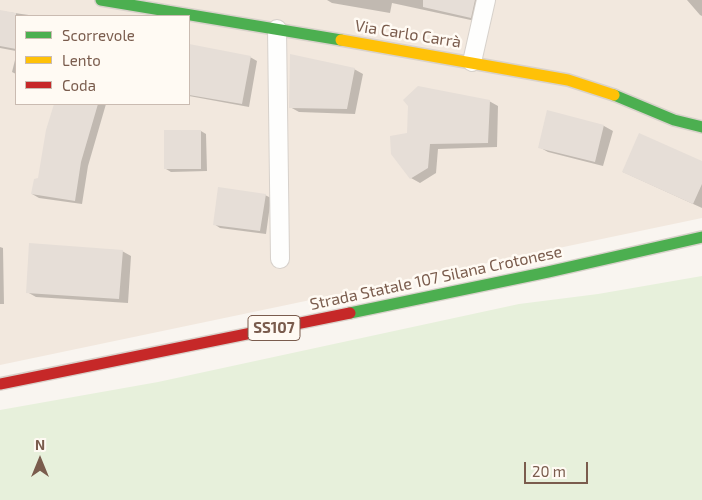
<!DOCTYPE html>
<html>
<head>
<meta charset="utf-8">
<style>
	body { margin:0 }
	#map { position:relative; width:702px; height:500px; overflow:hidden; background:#f9f5f0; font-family:"Exo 2",sans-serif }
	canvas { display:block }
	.legend { position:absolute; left:15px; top:15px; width:175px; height:90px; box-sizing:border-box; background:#fffaf3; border:1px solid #cabbb1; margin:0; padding:6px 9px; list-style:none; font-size:15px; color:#7a5c4d }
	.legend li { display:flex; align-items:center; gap:10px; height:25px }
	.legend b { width:25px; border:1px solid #cabbb1 }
	.north { position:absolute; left:15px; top:435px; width:50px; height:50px; -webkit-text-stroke:4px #fffaf3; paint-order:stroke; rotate:0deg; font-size:14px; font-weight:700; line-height:20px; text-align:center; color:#7a5c4d }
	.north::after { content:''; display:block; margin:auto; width:18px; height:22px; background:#7a5c4d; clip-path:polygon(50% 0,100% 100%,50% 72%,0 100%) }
	.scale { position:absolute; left:524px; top:462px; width:64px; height:22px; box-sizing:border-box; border:2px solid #7a5c4d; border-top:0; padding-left:6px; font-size:15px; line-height:18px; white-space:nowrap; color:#7a5c4d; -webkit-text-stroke:4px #fffaf3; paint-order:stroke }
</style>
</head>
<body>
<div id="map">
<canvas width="702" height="500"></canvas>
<ul class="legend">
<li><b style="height:6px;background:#4caf50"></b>Scorrevole</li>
<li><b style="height:6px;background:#ffc107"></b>Lento</li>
<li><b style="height:6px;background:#c62828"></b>Coda</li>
</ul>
<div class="north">N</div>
<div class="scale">20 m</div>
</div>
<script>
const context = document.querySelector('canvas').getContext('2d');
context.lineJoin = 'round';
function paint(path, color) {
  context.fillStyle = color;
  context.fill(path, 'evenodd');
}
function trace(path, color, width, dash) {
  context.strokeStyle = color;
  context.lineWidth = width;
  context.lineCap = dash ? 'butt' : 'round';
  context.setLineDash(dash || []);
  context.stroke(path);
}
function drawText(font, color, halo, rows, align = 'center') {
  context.font = font + ' "Exo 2",sans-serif';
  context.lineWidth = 5;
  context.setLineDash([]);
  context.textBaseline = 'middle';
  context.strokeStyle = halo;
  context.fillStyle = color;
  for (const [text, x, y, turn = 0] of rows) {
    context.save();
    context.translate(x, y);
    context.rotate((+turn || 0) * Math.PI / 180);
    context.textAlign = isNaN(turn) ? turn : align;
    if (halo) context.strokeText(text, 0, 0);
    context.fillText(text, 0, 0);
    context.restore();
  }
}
const residential = new Path2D(`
	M0,0H702V218L0,365ZM16,16H189V104H16Z`);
const green = new Path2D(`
	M702,276V500H0V410L158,382L519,304L598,294Z`);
const shadow = new Path2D(`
	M327,0H486L480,22L392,3L390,13L332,3Z
	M687,0H702V16L700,15Z
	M0,11L36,16H16V51L0,48Z
	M189,45L250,57L257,61L249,107L189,96Z
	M16,56V74L12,72Z
	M354,69L363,74L355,114L299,112L290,107Z
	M489,101L498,106L497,147L438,149L436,173L420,183L411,178L409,134Z
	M55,104H106L88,166L82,204L39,198L32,194L39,179L47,131Z
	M548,112L604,126L613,131L603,166L548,152L539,147Z
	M201,131L206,134L207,171L171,172L166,169Z
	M702,162V208L623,172Z
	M265,195L271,198L266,234L220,228L214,224Z
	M0,247L3,248L4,304H0Z
	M122,251L131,256L128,303L36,297L27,292Z`);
const building = new Path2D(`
	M423,0H475L471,18L423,7Z
	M0,10L16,13V49L0,46Z
	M189,44L251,56L242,104L189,95Z
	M290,54L355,68L347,109L289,108Z
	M418,86L490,100L488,143L430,144L428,168L410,179L391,154L390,136L407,133L408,106L403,100Z
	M54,104H98L81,162L75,201L31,194L34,179L38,178L46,130Z
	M547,110L604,125L595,162L538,148Z
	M164,130H201V169H164Z
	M639,133L702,161V184L693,204L622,172Z
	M218,187L266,194L260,231L213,225Z
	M29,243L123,250L119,299L26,293Z`);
const street = new Path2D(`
	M277,29L280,259
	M472,62L486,0`);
const fast = new Path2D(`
	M101,0L341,40
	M614,95L674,120L702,127
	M350,313L548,272L702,237`);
const slow = new Path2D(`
	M341,40L568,80L614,95`);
const jam = new Path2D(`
	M0,384L350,313`);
const shields = [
	[274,328,52]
];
const shieldNames = [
	["SS107",274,328]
];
const streetNames = [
	["Via Carlo Carrà",408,34,9],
	["Strada Statale 107 Silana Crotonese",436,278,-12]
];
paint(residential, '#f2e8de');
paint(green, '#e7f0db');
paint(shadow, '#0003');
paint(building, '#e6ded7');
trace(street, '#d7d1cb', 20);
trace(fast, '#d9d2cb', 14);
trace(slow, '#d9d2cb', 14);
trace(jam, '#d9d2cb', 14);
trace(street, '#fefefd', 18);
trace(fast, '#4caf50', 11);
trace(slow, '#ffc107', 11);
trace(jam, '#c62828', 11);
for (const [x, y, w] of shields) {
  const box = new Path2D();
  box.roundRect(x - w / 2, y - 12.5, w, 25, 4);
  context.fillStyle = '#fffaf3';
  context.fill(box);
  trace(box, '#7a5c4d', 1);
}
drawText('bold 15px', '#7a5c4d', null, shieldNames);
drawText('16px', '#7a5c4d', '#fffaf3', streetNames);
</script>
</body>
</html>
